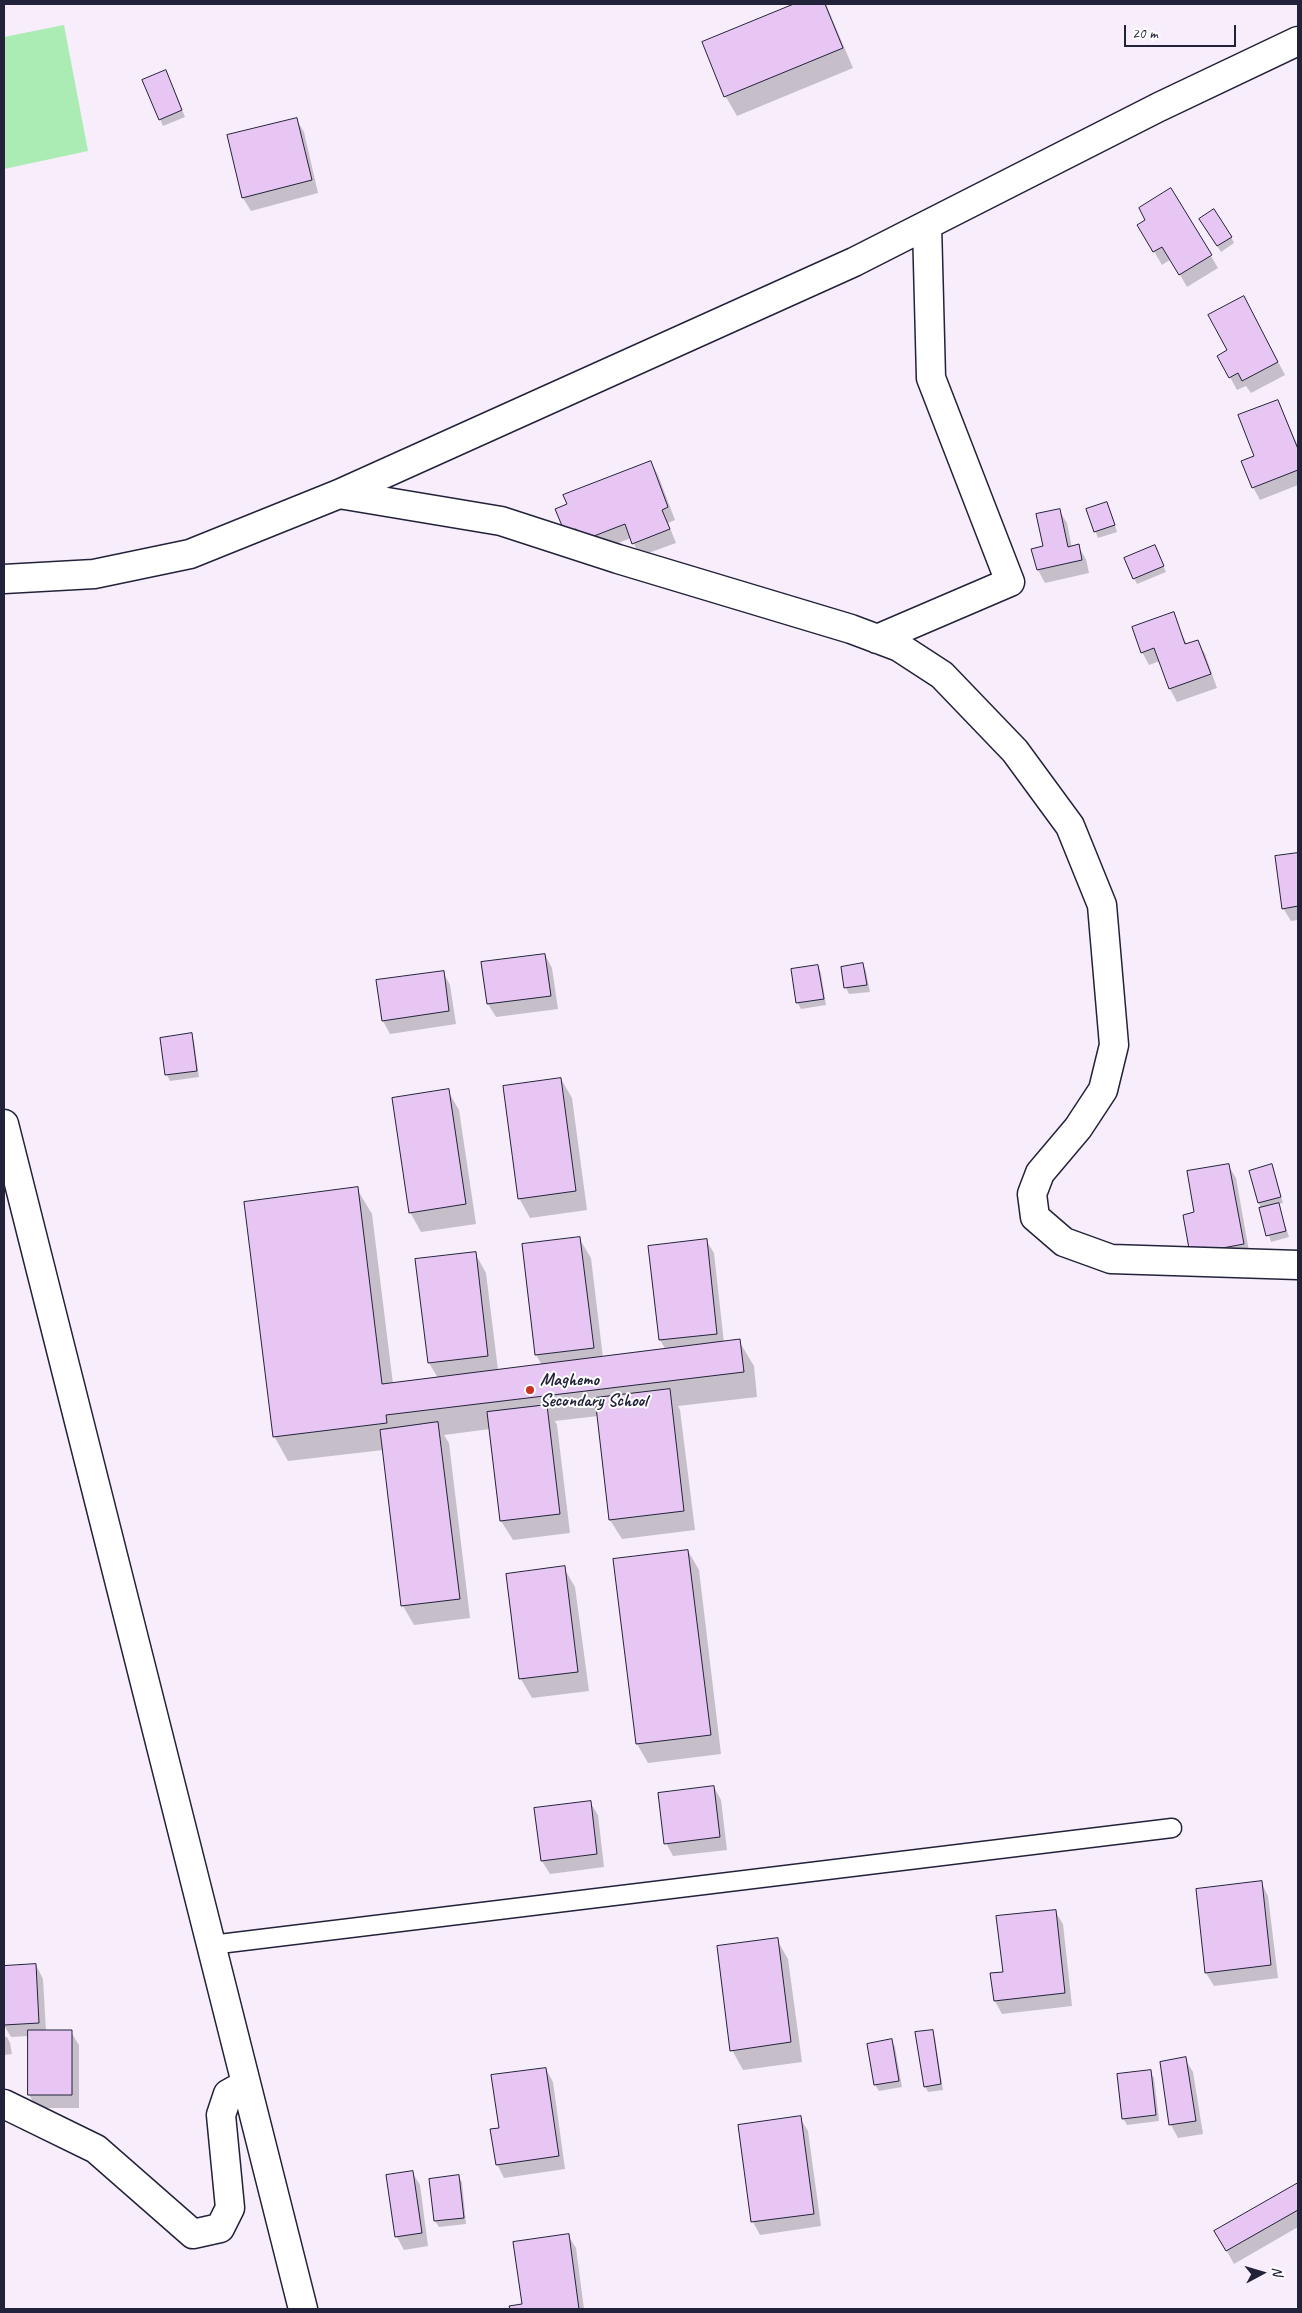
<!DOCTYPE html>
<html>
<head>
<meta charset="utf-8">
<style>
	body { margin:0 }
	#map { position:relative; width:1302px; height:2313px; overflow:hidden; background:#f8eefb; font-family:Caveat,sans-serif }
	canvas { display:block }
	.frame { position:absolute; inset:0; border:5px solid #22223b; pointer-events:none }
	.north { position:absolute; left:1237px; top:2248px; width:50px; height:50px; -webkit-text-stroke:4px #fff; paint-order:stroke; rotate:84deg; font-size:14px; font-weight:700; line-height:20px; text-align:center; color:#22223b }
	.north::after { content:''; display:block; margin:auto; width:18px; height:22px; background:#22223b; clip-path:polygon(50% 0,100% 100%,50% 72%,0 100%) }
	.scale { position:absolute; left:1124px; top:25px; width:112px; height:22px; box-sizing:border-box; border:2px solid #22223b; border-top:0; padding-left:6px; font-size:15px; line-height:18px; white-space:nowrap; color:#22223b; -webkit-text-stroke:4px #fff; paint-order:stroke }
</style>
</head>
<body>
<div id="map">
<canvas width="1302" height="2313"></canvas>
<div class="frame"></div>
<div class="north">N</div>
<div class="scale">20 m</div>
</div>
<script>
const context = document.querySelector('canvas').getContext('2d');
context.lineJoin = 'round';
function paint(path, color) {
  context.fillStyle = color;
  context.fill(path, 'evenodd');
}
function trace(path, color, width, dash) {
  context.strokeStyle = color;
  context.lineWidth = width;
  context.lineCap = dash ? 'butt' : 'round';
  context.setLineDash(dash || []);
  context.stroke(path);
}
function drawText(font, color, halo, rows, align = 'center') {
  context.font = font + ' Caveat,sans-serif';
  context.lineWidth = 4;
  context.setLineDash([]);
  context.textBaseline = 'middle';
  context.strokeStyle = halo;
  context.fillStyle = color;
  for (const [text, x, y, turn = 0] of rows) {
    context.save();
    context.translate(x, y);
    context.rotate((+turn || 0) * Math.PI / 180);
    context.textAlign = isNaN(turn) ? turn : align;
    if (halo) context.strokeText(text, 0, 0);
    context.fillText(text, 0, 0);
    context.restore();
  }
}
const green = new Path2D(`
	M64,25L88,151L4,169V37Z`);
const shadow = new Path2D(`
	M797,4H826L853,68L737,116L726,97L703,43Z
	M169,78L185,117L163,126L144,81Z
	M296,119L304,132L318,193L251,211L243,198Z
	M1147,220L1211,256L1218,268L1187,287L1171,259L1162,265L1146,238Z
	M1204,226L1231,237L1234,243L1221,252Z
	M1251,310L1285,375L1251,393L1246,386L1237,390L1230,377L1228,351Z
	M1278,401L1298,446V485L1260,500L1253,487L1255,456Z
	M651,462L658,475L675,520L668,523L676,543L640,556L631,538L590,554L566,532Z
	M1059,510L1067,523L1072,548L1078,546L1086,559L1089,573L1045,583L1038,570L1033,550L1044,547Z
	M1087,510H1110L1117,532L1098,538Z
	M1155,547L1166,572L1137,584L1134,578Z
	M1173,614L1187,645L1198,641L1205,654L1217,688L1177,702L1170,689L1160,661L1149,665L1142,652Z
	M1298,854V920L1291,921L1283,908L1276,857Z
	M545,955L552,968L558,1009L496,1017L488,1004L483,963Z
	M863,964L866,971L870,992L849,994L846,988L842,968Z
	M818,967L821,973L826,1005L801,1009L797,1002Z
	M443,972L450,985L456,1024L390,1034L383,1021Z
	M191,1034L194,1041L199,1077L170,1081L167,1075L162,1039Z
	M561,1079L572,1098L587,1210L530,1218L519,1198Z
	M448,1091L459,1110L476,1224L421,1232L410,1212Z
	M1228,1165L1236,1178L1250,1257L1199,1267L1196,1213Z
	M1271,1166L1283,1203L1278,1204L1289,1237L1271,1242L1259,1203Z
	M357,1189L372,1214L393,1384L438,1378L429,1363L417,1260L475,1253L486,1273L498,1370L542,1365L536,1355L579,1238L591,1258L603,1358L666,1350L660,1340L650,1247L706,1240L714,1253L724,1343L739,1341L754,1366L757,1397L678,1406L680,1410L695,1530L622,1539L610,1520L598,1416L555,1421L557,1425L570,1533L513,1540L501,1521L490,1429L444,1435L449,1443L470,1618L414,1625L403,1606L383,1450L288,1461L274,1436Z
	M688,1551L699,1570L721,1754L648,1763L637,1744L614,1560Z
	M564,1568L575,1587L589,1691L532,1698L521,1679L508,1575Z
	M714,1787L721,1800L727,1850L673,1856L666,1843Z
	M590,1802L598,1815L604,1867L550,1874L542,1861Z
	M1261,1882L1268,1896L1278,1978L1214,1986L1206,1973Z
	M1055,1911L1063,1924L1072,2006L1002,2014L995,2001L992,1974L1004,1973Z
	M777,1940L788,1959L802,2062L743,2070L732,2050Z
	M36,1965L43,1979L46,2031L71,2032L79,2045V2108H37L29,2095V2036L11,2037L4,2025V1967Z
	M932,2031L935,2038L943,2090L928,2092L925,2086Z
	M4,2037H7L10,2043L12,2054L4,2055Z
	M892,2041L895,2047L902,2087L879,2091L875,2085Z
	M1185,2059L1193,2072L1203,2134L1178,2138L1171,2125Z
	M546,2069L553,2082L565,2169L504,2178L497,2164L500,2129Z
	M1150,2071L1154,2078L1159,2121L1127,2125L1123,2118Z
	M800,2118L808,2131L821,2226L760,2235L753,2222Z
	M412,2172L420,2185L428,2246L404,2250L397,2237L388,2176Z
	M458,2176L462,2182L466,2224L439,2227L435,2221L431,2180Z
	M1298,2185V2227L1234,2264L1216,2231Z
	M568,2235L576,2248L584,2309H511V2307L524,2305Z`);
const building = new Path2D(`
	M794,4H825L843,48L724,97L702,42Z
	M166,70L182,110L159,120L142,80Z
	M297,118L312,180L242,198L227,135Z
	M1171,188L1212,255L1179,275L1162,247L1153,252L1137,225L1145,220L1139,208Z
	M1214,209L1232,237L1217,246L1199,219Z
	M1244,296L1278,362L1242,381L1238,373L1229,378L1217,356L1227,350L1208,315Z
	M1278,400L1298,449V470L1252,488L1241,461L1254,456L1238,415Z
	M651,461L668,507L662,510L670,529L632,544L625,524L581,541L576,529L565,533L555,509L567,504L563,495Z
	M1107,502L1115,525L1094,532L1086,509Z
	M1060,509L1068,547L1079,544L1082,560L1037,570L1031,549L1043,546L1036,514Z
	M1155,545L1164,566L1133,579L1124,558Z
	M1174,612L1185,644L1198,640L1211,674L1169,689L1154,648L1141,653L1132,627Z
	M1298,853V906L1282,909L1275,856Z
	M545,954L551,996L487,1004L481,962Z
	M863,963L867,985L844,988L841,967Z
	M818,965L824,999L796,1003L791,969Z
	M444,971L449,1011L382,1021L376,980Z
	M192,1033L197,1071L165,1075L160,1038Z
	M561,1078L576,1191L518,1199L503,1086Z
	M449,1089L466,1204L409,1213L392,1098Z
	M1229,1164L1244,1244L1190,1254L1183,1215L1194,1212L1187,1171Z
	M1272,1164L1281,1197L1258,1203L1249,1171Z
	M358,1187L382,1384L740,1339L744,1372L386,1415L387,1423L273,1437L244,1202Z
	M1279,1203L1286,1231L1266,1236L1259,1208Z
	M580,1237L594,1348L535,1355L522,1244Z
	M707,1239L717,1334L659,1340L648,1246Z
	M476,1252L488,1356L428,1363L415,1259Z
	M670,1389L684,1511L609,1520L595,1398Z
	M547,1405L560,1514L500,1521L487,1412Z
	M438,1422L460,1599L401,1606L380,1430Z
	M688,1550L711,1735L636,1744L613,1559Z
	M565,1566L578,1672L519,1679L506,1574Z
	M714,1786L720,1837L664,1844L658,1793Z
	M591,1801L597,1854L541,1861L534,1808Z
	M1262,1881L1271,1965L1205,1973L1196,1889Z
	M1056,1910L1065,1993L994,2001L990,1973L1003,1972L996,1916Z
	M778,1938L791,2042L730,2051L717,1946Z
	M36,1964L39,2023L4,2025V1966Z
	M28,2030H72V2095H28Z
	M933,2030L941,2084L924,2087L915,2032Z
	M892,2039L899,2081L874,2085L867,2044Z
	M1186,2057L1196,2121L1169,2125L1160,2062Z
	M546,2068L559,2156L496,2165L490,2129L499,2128L491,2075Z
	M1151,2070L1156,2115L1122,2119L1117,2074Z
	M801,2116L814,2214L751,2222L738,2125Z
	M413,2171L422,2233L395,2237L386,2175Z
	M459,2175L464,2218L434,2221L429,2179Z
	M1298,2183V2210L1226,2251L1214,2231Z
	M569,2234L579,2309H510L509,2306L522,2304L513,2242Z`);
const lane = new Path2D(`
	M211,1945L1172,1828`);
const street = new Path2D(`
	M339,494L501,521L618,559L851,629L899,647L942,675L1015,751L1070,826L1102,905L1114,1045L1103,1090L1078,1128L1040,1173L1032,1194L1035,1217L1064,1242L1111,1259L1298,1265
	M4,579L94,574L190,554L339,494L854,262L1159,107L1298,41
	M877,639L1010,582L931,378L927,225
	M4,1124L303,2309
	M4,2104L96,2149L193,2234L220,2228L230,2208L221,2115L228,2094L246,2084`);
const markers = [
	[530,1390,5,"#c8321e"]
];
const poiNames = [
	["Maghemo",540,1380],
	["Secondary School",540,1401]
];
paint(green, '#abecb5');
paint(shadow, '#0003');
paint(building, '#e7c6f3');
trace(building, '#22223b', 1);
trace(lane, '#22223b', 21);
trace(street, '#22223b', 31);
trace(lane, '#fff', 18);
trace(street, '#fff', 28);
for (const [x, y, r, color] of markers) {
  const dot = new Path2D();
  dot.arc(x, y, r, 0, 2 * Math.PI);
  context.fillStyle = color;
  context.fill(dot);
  trace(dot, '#fff', 2);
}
drawText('bold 18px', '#22223b', '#fff', poiNames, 'left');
</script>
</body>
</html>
